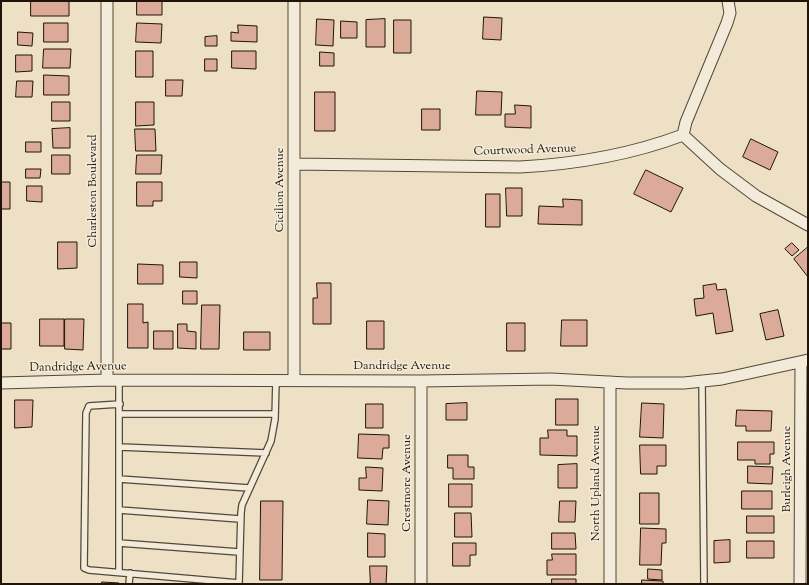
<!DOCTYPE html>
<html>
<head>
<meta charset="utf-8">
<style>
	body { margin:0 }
	#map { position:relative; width:809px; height:585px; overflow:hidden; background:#ede0c5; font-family:"Sorts Mill Goudy",serif }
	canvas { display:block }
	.frame { position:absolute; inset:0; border:2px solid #201409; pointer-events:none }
</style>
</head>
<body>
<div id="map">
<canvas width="809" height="585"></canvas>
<div class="frame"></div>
</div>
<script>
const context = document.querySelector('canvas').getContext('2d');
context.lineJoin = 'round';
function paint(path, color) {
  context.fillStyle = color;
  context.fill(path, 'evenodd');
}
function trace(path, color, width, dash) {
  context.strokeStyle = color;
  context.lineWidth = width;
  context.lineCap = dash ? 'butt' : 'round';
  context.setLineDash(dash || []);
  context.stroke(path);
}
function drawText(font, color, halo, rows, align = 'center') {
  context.font = font + ' "Sorts Mill Goudy",serif';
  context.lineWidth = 3;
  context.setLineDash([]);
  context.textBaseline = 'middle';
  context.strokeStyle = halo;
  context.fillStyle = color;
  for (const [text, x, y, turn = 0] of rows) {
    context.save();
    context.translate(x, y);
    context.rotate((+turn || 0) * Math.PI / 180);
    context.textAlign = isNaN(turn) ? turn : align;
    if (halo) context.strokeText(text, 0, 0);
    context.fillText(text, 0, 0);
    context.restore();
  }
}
const building = new Path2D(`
	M31,1H69V16H31Z
	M137,1H162V15H137Z
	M484,17L502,18L501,40L483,39Z
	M317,19L334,20L333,46L316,45Z
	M385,19V47H366V20Z
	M394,20H411V53H394Z
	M341,21L357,22V38H341Z
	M44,23H68V42H44Z
	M137,23L162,24L161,43L136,42Z
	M238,25L257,26V42L231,41V32L238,33Z
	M18,32L33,33L32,46L18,45Z
	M217,36V46H205V37Z
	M44,49H71L70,68H43Z
	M136,51H153V77H136Z
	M232,51H256V69L232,68Z
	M320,52L334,53V66H320Z
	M16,55H32V71L16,72Z
	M205,59H217V71H205Z
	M44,75L69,76V95H44Z
	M166,80H183L182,96H166Z
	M17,81H33L32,97H16Z
	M477,91L502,92L501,115H476Z
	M315,92H335V131H315Z
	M52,102H70V121H52Z
	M136,102H154V125L136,126Z
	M515,105L531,106V128L505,127V114H515Z
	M422,109H440V130H422Z
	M70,128V148H53L52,129Z
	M135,129H155L156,151H136Z
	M751,139L778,152L770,170L743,157Z
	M26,142H41V152H26Z
	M52,155H70V174H52Z
	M137,155H162L161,174H136Z
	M26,169H41L40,178H26Z
	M646,170L683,188L671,212L634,194Z
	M1,182H10V209H1Z
	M137,182H162V201H153V206H137Z
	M27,186H42V202L27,201Z
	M506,188H522V216H507Z
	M486,194H500V227H486Z
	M563,199L582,200V225L538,224L539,206L563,207Z
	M58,242H77V268L58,269Z
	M792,243L799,250L792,256L785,249Z
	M807,248L808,249V277L794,259Z
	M180,262H197V278L180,277Z
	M138,264L163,265V284H138Z
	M317,283H331V324H313V298H317Z
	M716,284L717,290L726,289L733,331L716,334L713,313L696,316L694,299L704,298L703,286Z
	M183,291H197V304H183Z
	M128,304H143V323L148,322V348H128Z
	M202,305H220L219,349H201Z
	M778,310L784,336L766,340L760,314Z
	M40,319H64V346H40Z
	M65,319H84L83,350L65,349Z
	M562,320H587V346H561Z
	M367,321H384V349H367Z
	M1,323H11V349H1Z
	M507,323H525V351H507Z
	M178,324H187V331L196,332V349L178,348Z
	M154,331H173V349H154Z
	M244,332H270V350H244Z
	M556,399H578V425H556Z
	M15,400H33L32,427L15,428Z
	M467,403V420H446V404Z
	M642,403L664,404L663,438L640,437Z
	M366,404H383V428H366Z
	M737,410L772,411L771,431H746V426H736Z
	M548,430H567V436H577V456L540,455V438H548Z
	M359,434L389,435V448H383L382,459L358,458Z
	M738,442H774V454H770V464H755V460H738Z
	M640,445H666V466H657V474H641Z
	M448,455H468V467H474V479H453V468H448Z
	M577,464V488H558V465Z
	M748,466L773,467L772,484L748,483Z
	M366,467L383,468L382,491L359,490V478H366Z
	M449,484H472V507H449Z
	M742,491H772V509H742Z
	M640,493H659V524H640Z
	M368,500L389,501L388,525L367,524Z
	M261,501H283L282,580H260Z
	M560,501H576L575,522H559Z
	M455,513H471L472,537H455Z
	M747,516H774V533H747Z
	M641,528L666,529V543H662L661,565H640Z
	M368,533L385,534V557H368Z
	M552,533H575L576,549H552Z
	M730,540V562L714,563V541Z
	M747,541H774V558H747Z
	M453,543H476V555H470V566H453Z
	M552,554H576V575H547V560H552Z
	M370,566H387L386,584H367L370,583Z
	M648,569L662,570V580L648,579Z
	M552,579H576V584H552Z
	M642,580L663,581V584H642Z
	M102,582L119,583V584H102Z`);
const service = new Path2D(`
	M702,382L704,584
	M120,404L89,406L86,413L84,568L89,570L239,583
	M120,414H275
	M120,447L266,453
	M119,479L249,488
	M119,510L240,519
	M119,543L239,552
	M119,572V380
	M129,584L130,573
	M239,584L241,513L242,505L271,441L275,419L276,380`);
const minor = new Path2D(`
	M683,135L720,169L756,196L808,225
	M294,164L520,167C577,164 630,155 683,135L686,122L727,23L730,13L728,1
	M107,380V1
	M294,380V1
	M610,382V584
	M1,383L107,380L421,381L551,379L627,383H684L722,379L808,360
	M421,584V381
	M800,584L801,362`);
const streetNames = [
	["Courtwood Avenue",525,151,-2],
	["Cicilion Avenue",281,190,-90],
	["Charleston Boulevard",94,191,-90],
	["Dandridge Avenue",402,367],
	["Dandridge Avenue",78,368,-1],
	["Burleigh Avenue",788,469,-90],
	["Crestmore Avenue",408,483,-90],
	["North Upland Avenue",597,483,-90]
];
paint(building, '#dcaa98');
trace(building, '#201409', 1);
trace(service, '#534738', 8);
trace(minor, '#534738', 13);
trace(service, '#f3ebd9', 5.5);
trace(minor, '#f3ebd9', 11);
drawText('12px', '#201409', '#f3ebd9', streetNames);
</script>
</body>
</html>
